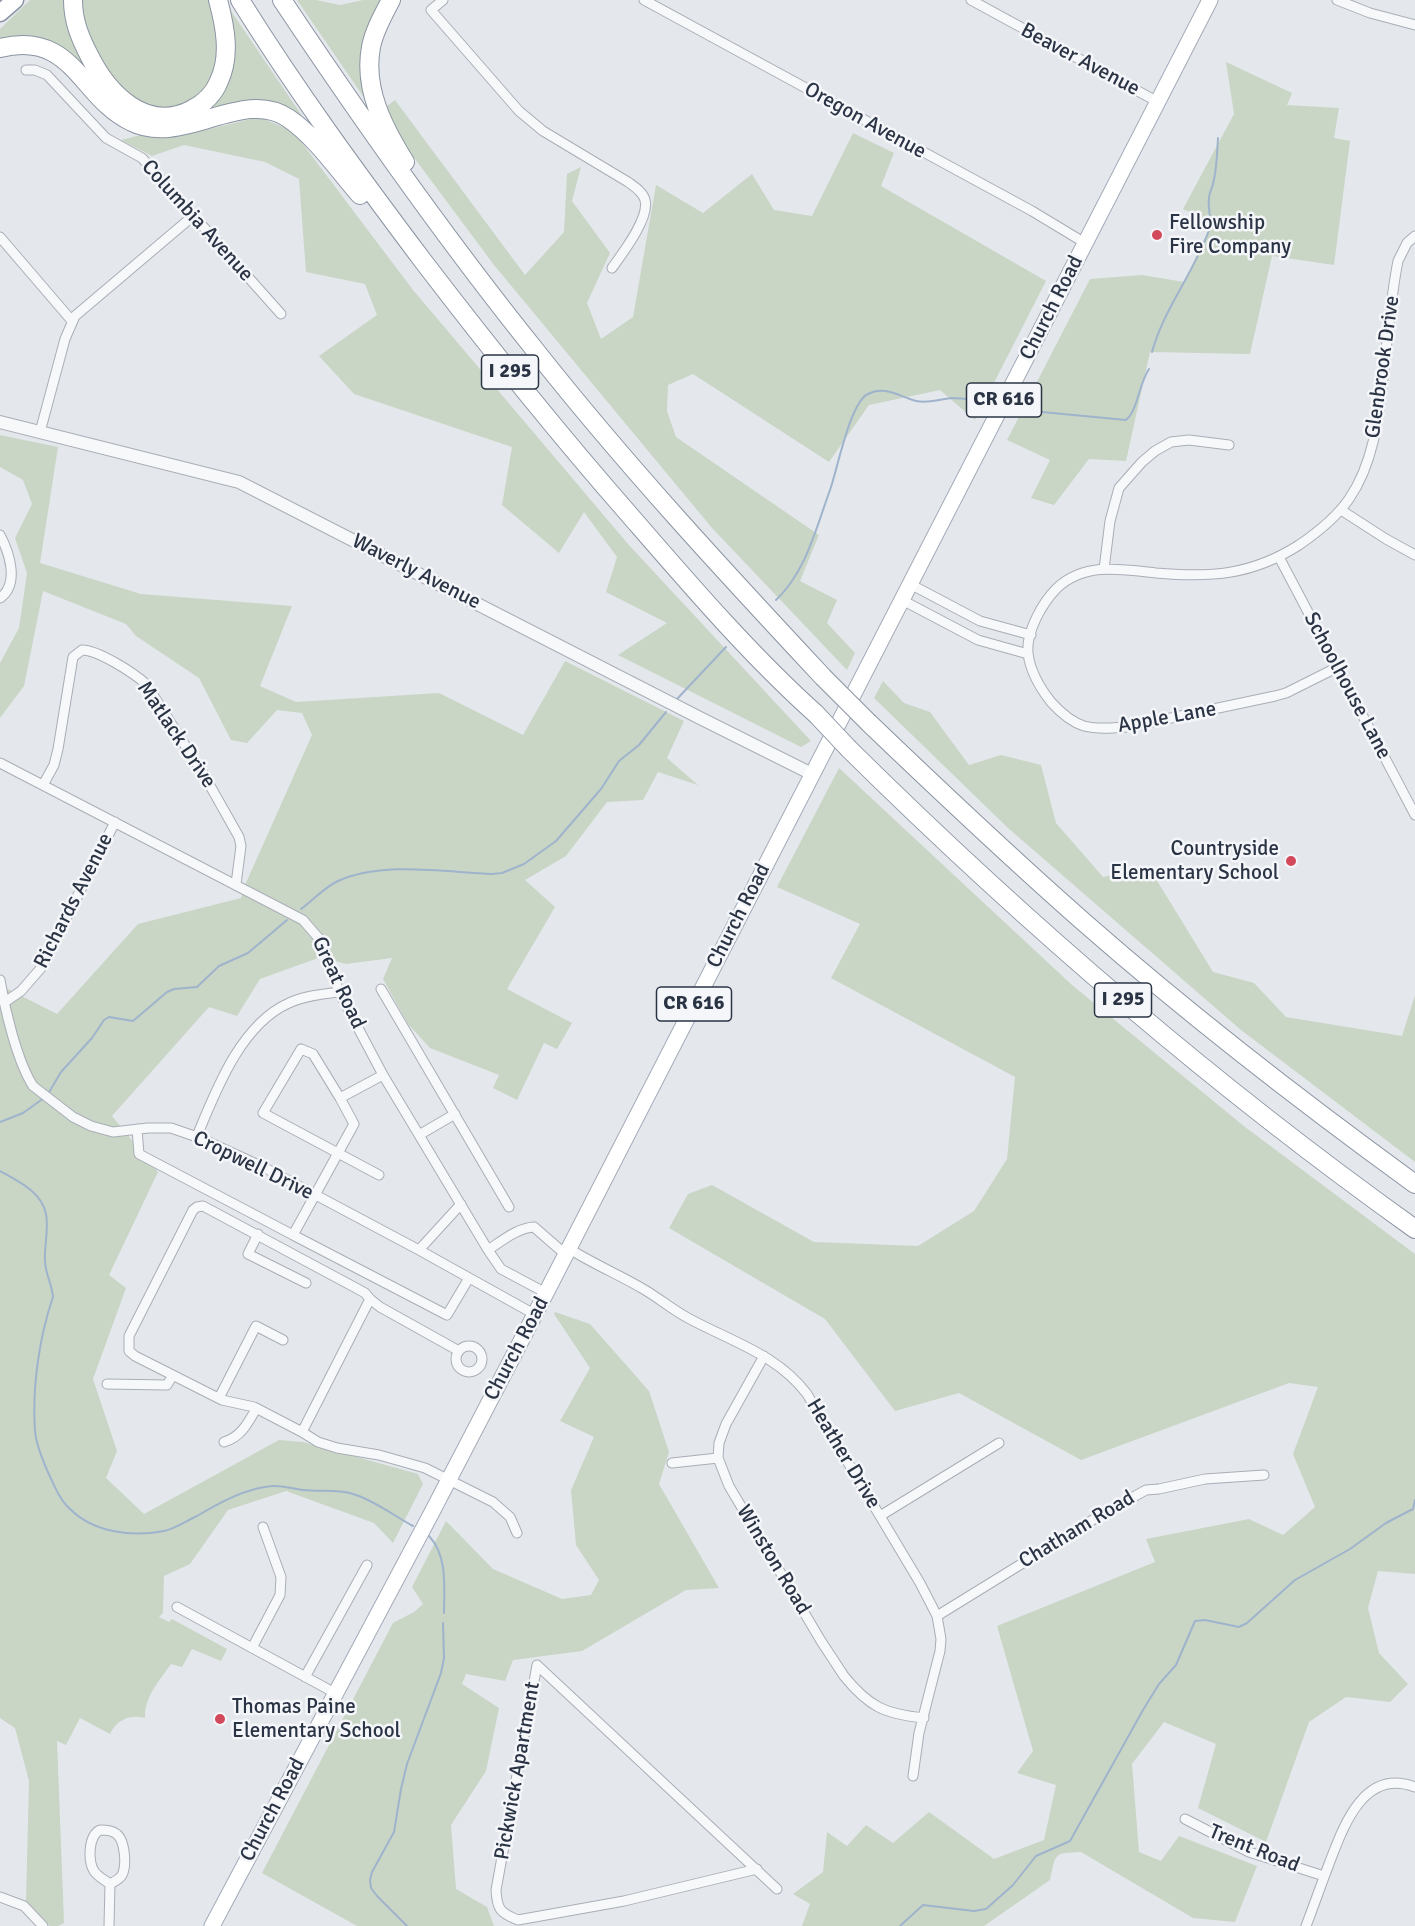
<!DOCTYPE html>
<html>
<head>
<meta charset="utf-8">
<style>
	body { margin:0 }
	canvas { display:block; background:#e4e7ec }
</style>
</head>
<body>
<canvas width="1415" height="1926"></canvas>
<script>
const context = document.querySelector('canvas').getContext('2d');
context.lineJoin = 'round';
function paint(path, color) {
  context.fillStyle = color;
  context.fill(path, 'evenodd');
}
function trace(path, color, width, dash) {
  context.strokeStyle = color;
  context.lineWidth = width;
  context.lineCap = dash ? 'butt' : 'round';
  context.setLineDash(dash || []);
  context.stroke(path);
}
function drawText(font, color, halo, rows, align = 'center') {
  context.font = font + ' Signika,sans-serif';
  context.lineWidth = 5;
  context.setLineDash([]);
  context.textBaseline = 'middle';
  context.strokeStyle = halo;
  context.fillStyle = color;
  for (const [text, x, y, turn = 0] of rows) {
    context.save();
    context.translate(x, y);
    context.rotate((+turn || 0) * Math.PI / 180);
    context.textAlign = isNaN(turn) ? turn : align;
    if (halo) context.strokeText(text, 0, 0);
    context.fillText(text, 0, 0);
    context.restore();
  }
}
const green = new Path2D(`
	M30,0H68C67,22 75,42 86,61C109,101 141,134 189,116C206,110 220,94 226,77C233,56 231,34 229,13L231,11L315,135C305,126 296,115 283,110C237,89 192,134 145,122C129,118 118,108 107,97C69,56 60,36 0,42V29Z
	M79,0H213L221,44L209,88L182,108L148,109L110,79L86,33Z
	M297,0H316L340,5L363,0H385L365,99Z
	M1226,62L1292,93L1287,105L1339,108L1334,138L1350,141L1334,265L1272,256L1250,354L1150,352L1126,461L1089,459L1054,505L1031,498L1050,460L1007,440L1090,279L1142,275L1184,282L1207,234L1210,221L1183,209L1234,114Z
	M395,100L525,275L564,232L567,174L581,167L572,201L610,253L587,303L601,339L633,317L656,185L703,213L752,174L774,210L812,216L853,133L894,153L881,186L1046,281L975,420L940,390L869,405L829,462L693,374L668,385L667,411L676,437L819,535L800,581L837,600L827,623L855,653L847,670L712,528L494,265L392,128L383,109Z
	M259,117L293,131L413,290L628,544L811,741L801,747L618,655L667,623L606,592L617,557L584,512L559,553L502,505L512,447L354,394L319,356L377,315L365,284L306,272L299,179L265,162L184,145L152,156L121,140L145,134L201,131Z
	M0,435L58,447L40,563L141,594L292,606L260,686L296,702L439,693L523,735L565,661L684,721L667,758L698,785L658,772L643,800L607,802L566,856L525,880L555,907L507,989L572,1023L557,1049L544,1043L517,1100L493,1088L499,1075L430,1048L408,1024L383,979L392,958L346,964L321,957L260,979L237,1016L209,1007L112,1116L158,1172L109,1275L126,1288L93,1379L117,1451L106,1478L144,1514L279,1440L303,1442L418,1474L423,1484L393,1543L374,1523L286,1491L228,1510L190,1564L164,1576L163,1613L159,1617L169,1622L172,1619L227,1649L221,1661L192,1649L182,1667L171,1664C160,1680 144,1697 145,1718C129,1714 117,1720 110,1734L80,1718L66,1745L57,1741L64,1923L58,1926H50L26,1901L29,1781L15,1728L0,1718V985L57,1014L138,924L241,898L245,885L312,735L302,713L277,710L247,743L231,740L199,678L136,636L126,624L43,591L24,686L0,718V663L19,628L27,573L15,538L32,504L23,480L0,467Z
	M883,681L904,703L930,712L969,765L1001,755L1041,765L1056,823L1103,877L1141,869L1156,879L1213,972L1254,983L1286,1017L1402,1036L1415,995V1162L1241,1030L1008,828L874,698Z
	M839,768L1072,985L1245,1127L1415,1254V1574L1378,1571L1368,1608L1379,1653L1408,1684L1390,1702L1346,1697L1309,1722L1266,1842L1198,1808L1216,1744L1164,1722L1132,1764L1139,1852L1161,1861L1179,1836L1257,1866L1235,1922L1193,1918L1081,1852C1053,1853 1056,1853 1050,1880L984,1926H802L810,1904L793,1894L823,1872L827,1832L847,1846L866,1825L893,1843L929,1812L994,1859L1044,1840L1056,1785L1017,1773L1033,1751L997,1626L1155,1562L1146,1539L1249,1519L1283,1535L1315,1507L1293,1454L1318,1387L1289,1383L1081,1460L959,1393L895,1411L825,1319L669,1228L688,1194L712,1185L814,1242L918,1246L974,1211L1007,1159L1015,1077L831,978L860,924L777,887Z
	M555,1312L590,1324L649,1391L669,1452L659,1484L719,1588L686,1590L582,1651L513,1660L505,1681L466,1674L462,1684L499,1708L486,1771L451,1825L456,1889L487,1907L494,1926H357L262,1873L393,1623L414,1612L423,1604L412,1587L446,1521L493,1569L562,1599L591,1595L599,1580L576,1545L571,1490L594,1437L560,1421L590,1368L554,1314Z`);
const stream = new Path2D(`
	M1152,352C1164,308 1194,273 1209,230C1213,219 1207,209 1209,198C1209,193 1212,189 1213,184C1217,169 1217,153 1218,138
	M1021,410L1126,420C1138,410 1139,383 1149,369
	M776,600C806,572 816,528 830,490C837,471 850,402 868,394C885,385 900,397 916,401C929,404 939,399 952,398C965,398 979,401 993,402
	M677,699L726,647
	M301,909C313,900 325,887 338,881C383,861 444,872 492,874L502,873L524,864L556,841L601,789L619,761L639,745L666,712
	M48,1094L61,1072L92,1038L104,1020L109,1017L133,1021L167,992L174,989L197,987L219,966L248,953L287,920
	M0,1122L23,1113L44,1098
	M0,1171C18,1181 42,1192 46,1214C49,1229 44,1246 45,1261C45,1273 52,1284 53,1297C39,1338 32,1388 35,1431C36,1445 42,1458 47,1470C53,1483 59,1499 70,1509C94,1533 133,1537 164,1531C175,1529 186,1521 197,1516C219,1503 246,1488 272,1486C282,1485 293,1489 303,1490C320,1492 337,1489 353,1494C374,1500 394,1516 413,1526
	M429,1536C448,1556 444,1588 444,1613
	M407,1926L377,1896L371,1888L370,1880L372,1872L394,1832L401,1789L407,1764L441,1673L444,1658L443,1623
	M900,1926L923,1905L974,1911L986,1909L1013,1885L1036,1856L1070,1841L1143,1710L1159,1684L1176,1665L1195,1621L1205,1620L1239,1627L1247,1623L1295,1580L1350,1549L1386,1523L1409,1511L1413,1509L1415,1500`);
const minor = new Path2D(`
	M443,0L431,10L519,111L543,131L628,182C635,187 643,192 645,200C650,218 622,254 612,268
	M644,0L1032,211L1085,243
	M971,0L1158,102
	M1337,0L1370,13L1415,25
	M26,70H35L47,75L106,138L142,158L281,314
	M0,237L72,321
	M40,432L65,339L75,316L193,216
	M1341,510L1386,539L1415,555
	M0,535C9,552 20,584 0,598
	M1279,557L1415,815
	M1104,569L1110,521L1119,488L1142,462L1155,451L1171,442L1189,440L1229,445
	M910,584L980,621L1031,635
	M902,600L978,640L1028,654
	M1336,668L1286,693L1275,696L1133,726C1117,728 1099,730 1084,726C1071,722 1060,712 1051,702C1040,688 1030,671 1028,653C1026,632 1042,603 1057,588C1085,562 1121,569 1156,573C1211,578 1252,575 1299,545C1318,532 1336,518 1349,499C1375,461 1379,413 1384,369C1388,333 1391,296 1398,261L1407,243L1415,236
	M0,763L303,920L322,942L339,992L383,1075L488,1250L501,1269L546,1293
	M43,785L54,765L58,749L73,657L82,650C98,650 134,673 146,684L204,775L239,837L241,846L236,884
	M0,980C5,1010 17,1061 33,1086L73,1117L91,1126L113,1132L148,1128H171L200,1138L265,1168L419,1250L534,1314
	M381,989L509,1207
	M5,1002L21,991L41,968L115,822
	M340,1098L313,1054L301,1049L263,1113L379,1175
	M137,1129L139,1154L293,1235L354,1124L340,1098L383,1075
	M419,1135L455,1114
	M197,1136C216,1090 241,1024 289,1003C304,996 323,994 339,992
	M258,1234L248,1254L306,1283
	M293,1235L447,1315L469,1278
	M568,1248C593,1264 620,1275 645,1290C660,1299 673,1310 688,1318C730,1341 777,1354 807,1394L920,1583L937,1616L941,1639L940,1651L919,1733L913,1776
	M419,1250L461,1204
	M488,1250C502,1241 517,1228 534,1227L565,1254
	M370,1299L380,1307L459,1351
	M456 1359a13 13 0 1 1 26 0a13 13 0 1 1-26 0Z
	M764,1356L726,1424L719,1443L718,1458L729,1486L821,1641L844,1676C869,1707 885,1714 924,1718
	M107,1384L167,1385L173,1375
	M219,1398L256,1326L283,1340
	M302,1432L254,1407L222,1400L135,1356L129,1351V1336L193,1210L197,1207L203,1206L356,1288L365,1293L370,1299L302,1432L318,1442L337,1448L379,1455L425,1468L493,1502L510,1517L517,1533
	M224,1442C241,1437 248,1423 256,1409
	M672,1463L718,1458
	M880,1516L999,1443
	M177,1607L335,1693
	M937,1616L1099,1516L1146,1490L1159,1489L1205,1479L1264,1475
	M252,1648L280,1595L281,1577L263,1527
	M537,1665L496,1890C497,1909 500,1913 518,1920L624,1901L757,1869
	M537,1665L777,1889
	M305,1677L367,1565
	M1185,1819L1249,1852L1324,1876
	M100,1830C105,1830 111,1830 115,1833C125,1838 127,1865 122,1875C119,1880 115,1881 110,1884C105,1880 98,1877 94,1871C88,1861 88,1836 100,1830Z
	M0,1897L24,1906L43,1926
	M109,1926L110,1884
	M1306,1926C1314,1905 1321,1885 1329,1864C1343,1828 1363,1767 1415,1787`);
const tertiary = new Path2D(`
	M0,422L239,482L700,718L812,774`);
const primary = new Path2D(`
	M212,1926L431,1514L546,1293L1210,0`);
const trunk = new Path2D(`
	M0,13L15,0`);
const motorway = new Path2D(`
	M73,0C73,21 80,38 90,57C108,93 146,133 191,110C203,104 214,94 219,81C231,56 225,26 218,0
	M240,0C296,90 359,176 423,261C488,346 556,431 627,512C686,580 749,654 816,714
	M282,0C362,120 445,238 535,350C625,464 724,571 823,677
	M391,0C383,15 374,31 371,47C363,89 384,128 405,162
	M0,48C74,30 80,98 132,122C182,147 243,87 288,118C316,137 338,170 360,195
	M869,723C940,791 1012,859 1086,924C1191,1016 1302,1102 1415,1184
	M849,749C1025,923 1213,1085 1415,1229`);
const motorwayBridge = new Path2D(`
	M823,677L869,723
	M816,714L849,749`);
const markers = [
	[1157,235,6,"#d1495b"],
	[1291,861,6,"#d1495b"],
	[220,1719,6,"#d1495b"]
];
const shields = [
	[510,372,57],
	[1004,400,75],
	[1123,1000,57],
	[694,1004,75]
];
const shieldNames = [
	["I 295",510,372],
	["CR 616",1004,400],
	["I 295",1123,1000],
	["CR 616",694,1004]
];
const streetNames = [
	["Beaver Avenue",1080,60,28],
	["Oregon Avenue",865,121,29],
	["Columbia Avenue",197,221,48],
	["Church Road",1052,308,-63],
	["Glenbrook Drive",1383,367,-82],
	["Waverly Avenue",416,572,27],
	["Schoolhouse Lane",1347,686,62],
	["Apple Lane",1167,718,-10],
	["Matlack Drive",176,735,56],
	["Richards Avenue",74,901,-63],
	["Church Road",739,916,-63],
	["Great Road",338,983,65],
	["Cropwell Drive",253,1166,26],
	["Church Road",517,1349,-62],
	["Heather Drive",843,1454,59],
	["Chatham Road",1077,1530,-31],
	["Winston Road",773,1560,59],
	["Pickwick Apartment",518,1771,-80],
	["Church Road",273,1810,-62],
	["Trent Road",1254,1849,22]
];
const poiNames = [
	["Fellowship",1169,223],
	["Fire Company",1169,247],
	["Countryside",1279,849,"right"],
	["Elementary School",1279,873,"right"],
	["Thomas Paine",232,1707],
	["Elementary School",232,1731]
];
paint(green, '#c9d6c5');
trace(stream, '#9fb4cc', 2);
trace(minor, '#a9aeb7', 11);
trace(tertiary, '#a9aeb7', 14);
trace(primary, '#a3abb8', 17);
trace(trunk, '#8b94a3', 19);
trace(motorway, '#8b94a3', 20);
trace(minor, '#f7f8fa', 9);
trace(tertiary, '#f7f8fa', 12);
trace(primary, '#fff', 15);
trace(trunk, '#fff', 16);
trace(motorway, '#fff', 18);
trace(motorwayBridge, '#8b94a3', 20, []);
trace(motorwayBridge, '#fff', 18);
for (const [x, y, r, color] of markers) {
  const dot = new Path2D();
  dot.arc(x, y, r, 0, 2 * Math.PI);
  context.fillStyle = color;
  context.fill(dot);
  trace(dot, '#f4f6f9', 2);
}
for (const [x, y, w] of shields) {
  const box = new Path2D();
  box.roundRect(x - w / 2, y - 17, w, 34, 4.5);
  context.fillStyle = '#f4f6f9';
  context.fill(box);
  trace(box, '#2b3445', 1.5);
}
drawText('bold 20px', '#2b3445', null, shieldNames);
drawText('21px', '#2b3445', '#f4f6f9', streetNames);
drawText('21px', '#2b3445', '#f4f6f9', poiNames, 'left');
</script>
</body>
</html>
